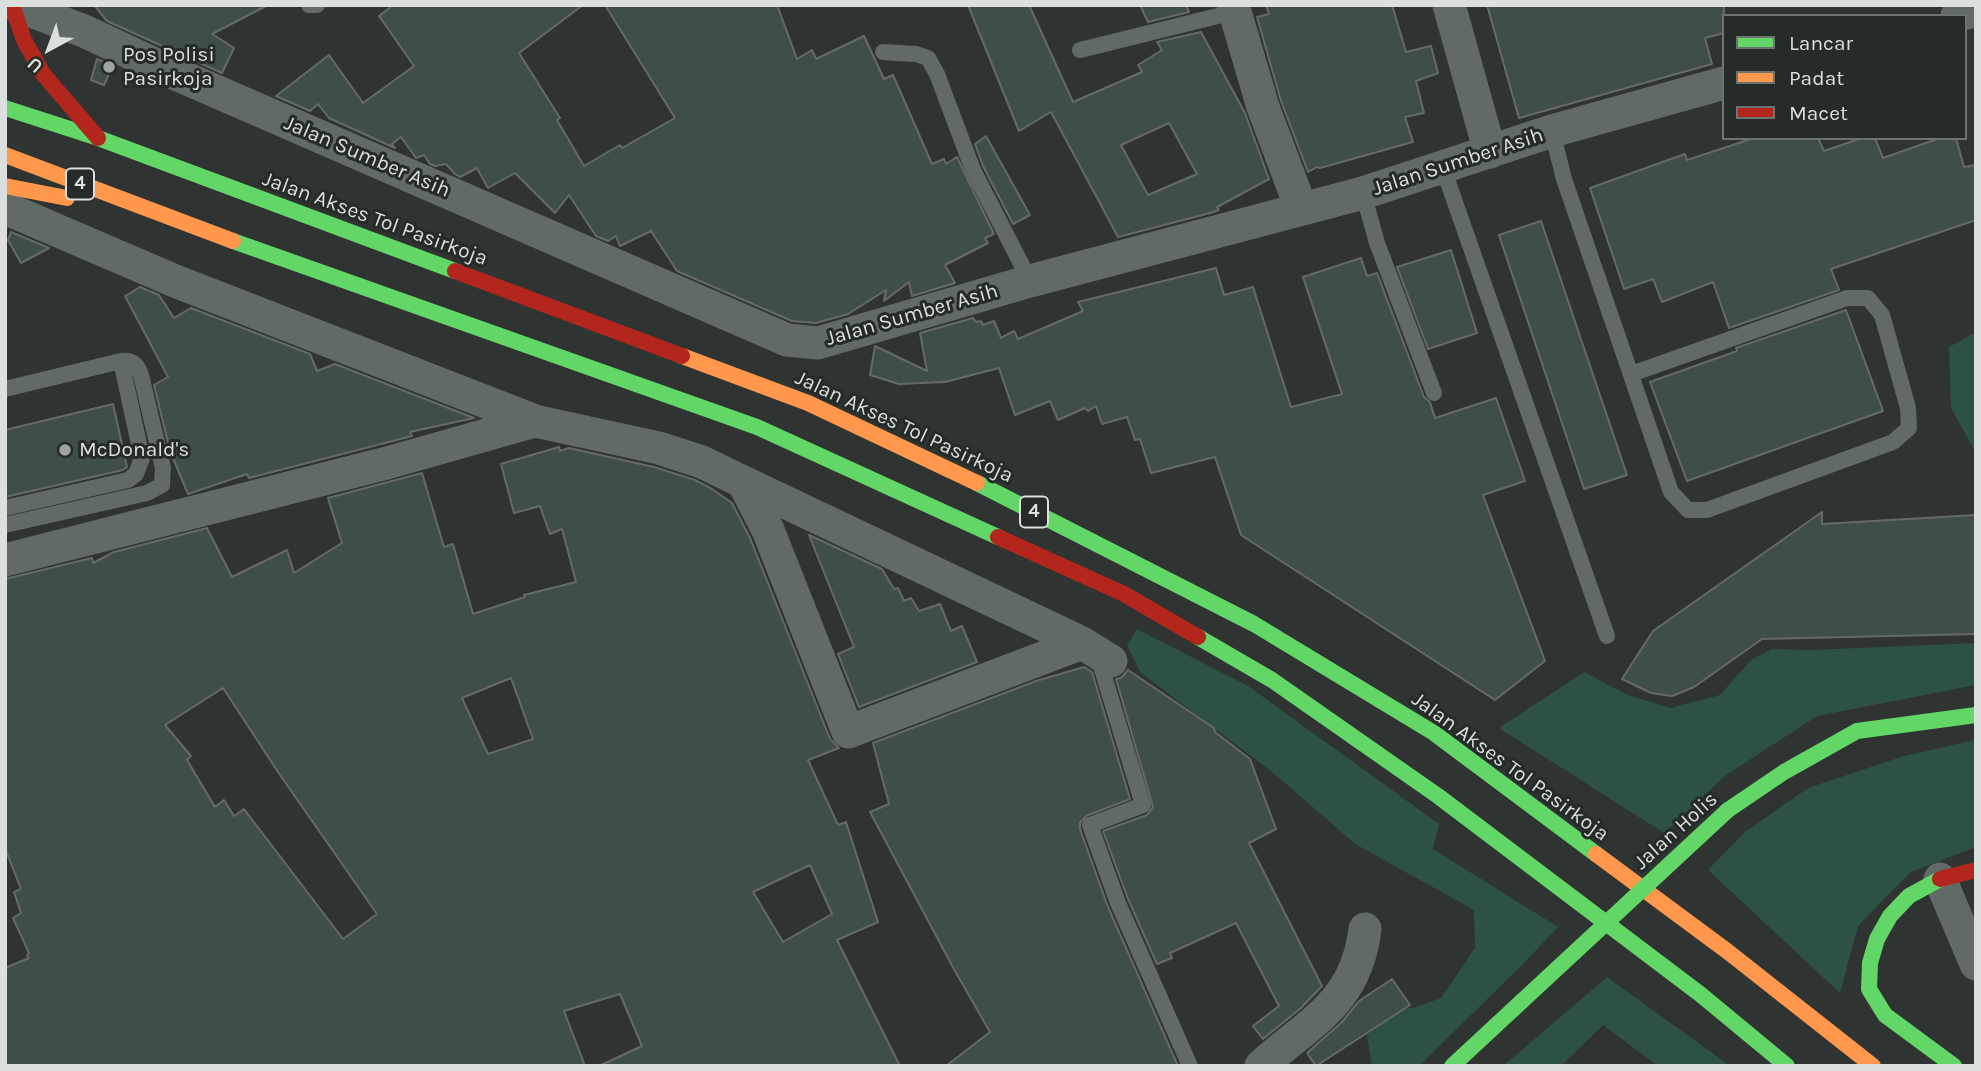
<!DOCTYPE html>
<html>
<head>
<meta charset="utf-8">
<style>
	body { margin:0 }
	#map { position:relative; width:1981px; height:1071px; overflow:hidden; background:#2f3432; font-family:Karla,sans-serif }
	canvas { display:block }
	.frame { position:absolute; inset:0; border:7px solid #dbdfdd; pointer-events:none }
	.legend { position:absolute; left:1722px; top:14px; width:245px; height:126px; box-sizing:border-box; background:#242b28; border:2px solid #6d7370; margin:0; padding:9px 12px; list-style:none; font-size:21px; color:#dbdfdd }
	.legend li { display:flex; align-items:center; gap:14px; height:35px }
	.legend b { width:35px; border:2px solid #6d7370 }
	.north { position:absolute; left:14px; top:14px; width:70px; height:70px; -webkit-text-stroke:5px #242b28; paint-order:stroke; rotate:221deg; font-size:19px; font-weight:700; line-height:28px; text-align:center; color:#dbdfdd }
	.north::after { content:''; display:block; margin:auto; width:24px; height:32px; background:#dbdfdd; clip-path:polygon(50% 0,100% 100%,50% 72%,0 100%) }
</style>
</head>
<body>
<div id="map">
<canvas width="1981" height="1071"></canvas>
<div class="frame"></div>
<ul class="legend">
<li><b style="height:9px;background:#63d668"></b>Lancar</li>
<li><b style="height:9px;background:#ff974d"></b>Padat</li>
<li><b style="height:9px;background:#b3261e"></b>Macet</li>
</ul>
<div class="north">U</div>
</div>
<script>
const context = document.querySelector('canvas').getContext('2d');
context.lineJoin = 'round';
function paint(path, color) {
  context.fillStyle = color;
  context.fill(path, 'evenodd');
}
function trace(path, color, width, dash) {
  context.strokeStyle = color;
  context.lineWidth = width;
  context.lineCap = dash ? 'butt' : 'round';
  context.setLineDash(dash || []);
  context.stroke(path);
}
function drawText(font, color, halo, rows, align = 'center') {
  context.font = font + ' Karla,sans-serif';
  context.lineWidth = 6;
  context.setLineDash([]);
  context.textBaseline = 'middle';
  context.strokeStyle = halo;
  context.fillStyle = color;
  for (const [text, x, y, turn = 0] of rows) {
    context.save();
    context.translate(x, y);
    context.rotate((+turn || 0) * Math.PI / 180);
    context.textAlign = isNaN(turn) ? turn : align;
    if (halo) context.strokeText(text, 0, 0);
    context.fillText(text, 0, 0);
    context.restore();
  }
}
const green = new Path2D(`
	M1976,332V453L1951,408L1949,347Z
	M1137,629L1248,686L1439,824L1433,849L1558,927L1523,964L1419,1066H1372L1367,1036L1383,1010L1413,1008L1441,998L1475,948L1474,910L1355,844L1276,775L1140,672L1127,645Z
	M1976,643V685L1817,716L1725,776L1664,833L1499,728L1584,672L1628,695L1671,708L1720,695L1751,660L1772,649L1810,650Z
	M1976,740V847L1911,872L1858,926L1840,993L1708,870L1745,832L1808,788L1904,756Z
	M1607,977L1730,1066H1658L1603,1025L1561,1066H1503Z`);
const building = new Path2D(`
	M94,5H268L212,34L234,48L222,73L107,21Z
	M393,5H583L519,53L560,118L557,120L584,166L620,145L622,148L675,118L605,5H777L797,59L812,50L816,59L864,36L884,79L893,75L932,164L944,159L946,164L957,157L994,234L985,238L988,243L945,265L955,283L912,296L909,282L884,301L886,290L848,314L816,323L792,321L677,271L651,231L620,246L616,236L608,241L596,236L569,195L555,213L515,173L488,188L477,168L460,177L455,174L446,164L435,166L430,164L424,155L416,158L401,137L392,144L395,148L329,118L318,104L310,111L276,96L329,55L363,103L414,66L379,16Z
	M968,5H1029L1073,102L1142,72L1138,65L1162,50L1157,42L1201,32L1245,113L1269,179L1217,207L1219,210L1210,213L1118,237L1051,112L1019,131ZM1169,123L1197,174L1148,195L1121,145Z
	M1140,5H1186L1189,12L1148,22Z
	M1266,5H1392L1406,52L1431,46L1438,73L1416,81L1424,113L1405,117L1413,142L1320,168L1317,167L1308,172L1281,101L1257,17L1269,14Z
	M1487,5H1724V33L1705,38L1712,64L1519,118Z
	M97,59L113,66L104,85L91,80Z
	M986,136L1030,215L1013,224L983,166L975,144Z
	M1754,138H1818L1824,151L1862,138H1875L1883,158L1940,138H1956L1964,167L1976,165V220L1831,269L1839,290L1729,328L1713,282L1662,302L1653,279L1624,289L1590,188L1685,154L1687,160Z
	M1541,221L1627,475L1584,489L1499,235Z
	M11,232L49,248L21,263L8,240Z
	M1451,250L1477,333L1428,349L1397,267Z
	M1361,258L1367,276L1377,273L1424,397L1430,402L1435,418L1496,398L1525,481L1483,495L1545,661L1495,700L1241,535L1215,457L1151,473L1140,439L1135,440L1127,417L1102,424L1096,406L1088,411L1085,408L1058,420L1050,401L1015,415L999,368L945,382L899,384L870,375L875,346L927,371L920,333L973,318L976,322L981,321L983,325L994,321L1001,338L1014,331L1018,339L1083,311L1078,302L1216,268L1224,295L1253,287L1291,407L1342,394L1303,277Z
	M140,287L159,295L174,318L191,308L310,354L317,371L335,364L474,418L410,432L412,436L249,478L247,474L188,494L170,451L154,385L168,377L125,296Z
	M1846,310L1883,411L1687,481L1650,382L1737,351L1736,348Z
	M113,404L127,467L123,470L5,497V430Z
	M559,447L560,451L569,448L654,467L695,480L712,489L732,503L750,538L830,739L839,748L808,760L838,825L846,822L878,922L837,940L900,1066H599L642,1046L620,994L564,1011L585,1066H5V968L29,958L27,955L29,953L13,918L21,913L14,892L21,889L5,848V579L92,558L93,563L114,552L207,528L232,577L287,550L294,573L342,543L328,498L422,473L444,547L453,544L473,614L525,597L524,595L576,582L562,529L550,534L540,506L514,513L501,464ZM511,678L533,739L488,754L462,698ZM223,688L280,775L377,914L343,939L244,809L234,816L224,800L215,807L187,760L191,756L165,725ZM810,865L832,914L783,942L753,892Z
	M1822,512V524L1976,515V634L1762,639L1694,687L1672,696L1651,693L1622,679L1653,631Z
	M809,535L882,569L894,589L898,588L904,601L911,598L919,611L940,604L951,631L962,626L977,662L859,707L838,654L854,647Z
	M1084,667L1092,672L1130,799L1086,816L1080,823V829L1108,907L1178,1066H946L990,1032L955,971L870,812L889,804L873,743L1036,681Z
	M1128,670L1214,728L1215,732L1250,759L1276,829L1249,843L1322,986L1301,1008L1263,1039L1253,1026L1279,1006L1236,923L1170,953L1172,958L1157,964L1128,899L1103,831L1147,815L1153,807L1116,679L1121,678Z
	M1392,979L1410,1005L1316,1066L1307,1053L1342,1022L1359,1001Z`);
const lane = new Path2D(`
	M309,5H317
	M1080,50L1234,12
	M883,52L916,54L928,58L937,74L973,170L1030,281
	M1552,131L1564,179L1671,492L1688,510H1707L1893,442L1909,428L1908,408L1882,315L1868,298H1847L1631,374
	M1443,168L1607,636
	M1363,193L1377,243L1434,393
	M5,389L121,361C133,360 137,364 141,375L163,468L162,485L147,493L5,525
	M5,508L128,480L136,474L142,458L121,361
	M1098,656L1143,805L1090,825L1118,903L1190,1066`);
const street = new Path2D(`
	M16,5L84,31L167,70L787,340L818,343L1030,281L1363,193L1552,131L1724,83
	M1233,5L1263,107L1301,208
	M1449,5L1490,152
	M1957,16L1976,10
	M5,211H12L175,281L535,421
	M743,482L1082,643L1111,661
	M5,560L387,463L535,421L659,448L702,462L743,482L768,530L848,732L1082,643
	M1940,879L1976,964
	M1261,1066C1312,1020 1356,1003 1365,929`);
const fast = new Path2D(`
	M5,108L98,138L455,271
	M233,241L757,427L998,537
	M977,483L1254,624L1434,733L1596,854
	M1198,637L1272,680L1438,796L1700,994L1787,1066
	M1728,810L1784,772L1857,731L1976,715
	M1940,879L1909,896L1890,916L1877,939L1870,963L1869,989L1885,1015L1954,1066
	M1452,1066L1521,1002`);
const slow = new Path2D(`
	M5,155L233,241
	M5,186L67,198
	M682,356L808,403L977,483
	M1596,854L1727,951L1873,1066`);
const jam = new Path2D(`
	M12,5L24,40L43,74L98,138
	M455,271L682,356
	M998,537L1124,594L1198,637
	M1940,879L1976,870`);
const fastBridge = new Path2D(`
	M1521,1002L1728,810`);
const markers = [
	[109,67,7,"#9fa3a1"],
	[65,450,7,"#9fa3a1"]
];
const shields = [
	[80,184,28],
	[1034,512,28]
];
const shieldNames = [
	["4",80,184],
	["4",1034,512]
];
const poiNames = [
	["Pos Polisi",123,55],
	["Pasirkoja",123,79],
	["McDonald's",79,450]
];
const streetNames = [
	["Jalan Sumber Asih",367,157,23],
	["Jalan Sumber Asih",1458,162,-18],
	["Jalan Akses Tol Pasirkoja",375,219,20],
	["Jalan Sumber Asih",912,315,-16],
	["Jalan Akses Tol Pasirkoja",904,427,25],
	["Jalan Akses Tol Pasirkoja",1510,767,36],
	["Jalan Holis",1676,831,-42]
];
paint(green, '#2d5142');
paint(building, '#404e48');
trace(building, '#656968', 2);
trace(lane, '#616a66', 16);
trace(street, '#616a66', 33);
trace(fast, '#63d668', 16);
trace(slow, '#ff974d', 16);
trace(jam, '#b3261e', 16);
trace(fastBridge, '#63d668', 16);
for (const [x, y, r, color] of markers) {
  const dot = new Path2D();
  dot.arc(x, y, r, 0, 2 * Math.PI);
  context.fillStyle = color;
  context.fill(dot);
  trace(dot, '#242b28', 2.5);
}
for (const [x, y, w] of shields) {
  const box = new Path2D();
  box.roundRect(x - w / 2, y - 15.5, w, 31, 5);
  context.fillStyle = '#242b28';
  context.fill(box);
  trace(box, '#dbdfdd', 2);
}
drawText('bold 19px', '#dbdfdd', null, shieldNames);
drawText('21px', '#dbdfdd', '#242b28', poiNames, 'left');
drawText('21px', '#dbdfdd', '#242b28', streetNames);
</script>
</body>
</html>
